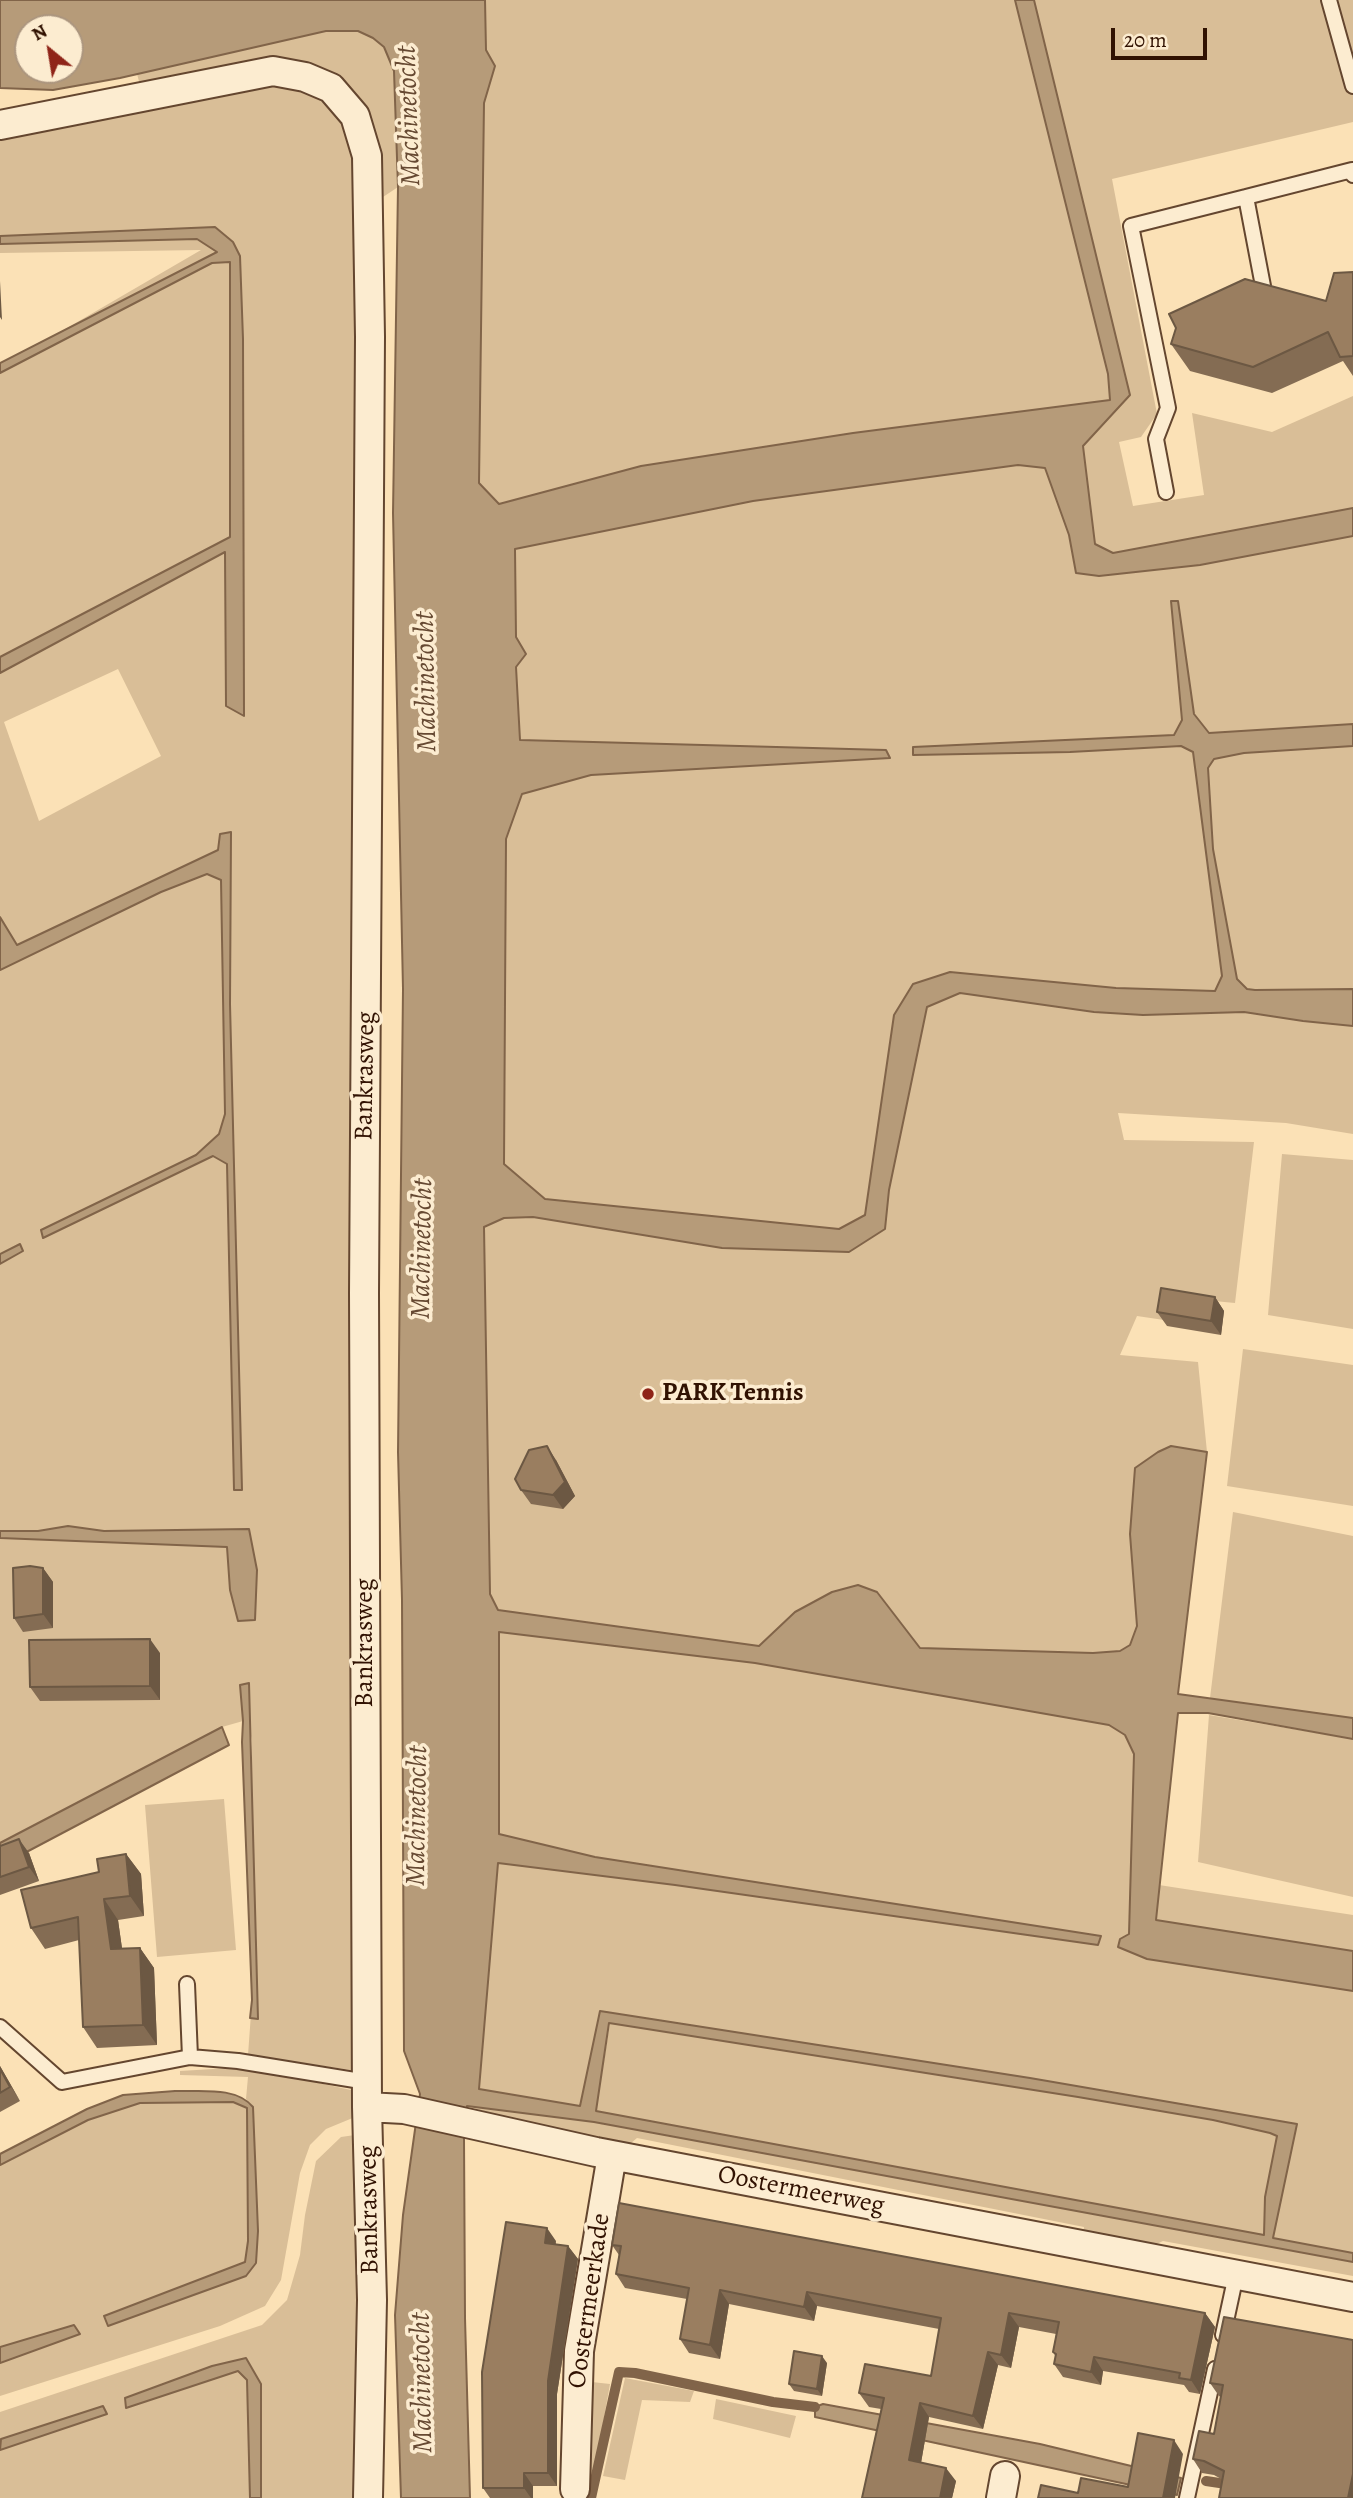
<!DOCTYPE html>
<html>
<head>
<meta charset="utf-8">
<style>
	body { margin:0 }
	#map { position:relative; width:1353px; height:2498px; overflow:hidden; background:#fbe1b6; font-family:Alegreya,serif }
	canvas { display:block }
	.north { position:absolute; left:14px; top:14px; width:70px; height:70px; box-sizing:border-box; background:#fcecd0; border:2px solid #ab957e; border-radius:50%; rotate:330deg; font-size:19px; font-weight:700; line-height:28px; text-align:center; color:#311202 }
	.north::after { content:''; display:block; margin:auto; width:24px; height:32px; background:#8f2418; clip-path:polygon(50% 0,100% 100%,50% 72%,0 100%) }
	.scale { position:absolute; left:1111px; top:28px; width:96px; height:32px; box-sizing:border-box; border:4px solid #311202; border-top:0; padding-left:9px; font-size:21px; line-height:24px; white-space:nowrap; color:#311202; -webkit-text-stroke:5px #fcecd0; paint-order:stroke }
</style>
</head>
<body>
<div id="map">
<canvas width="1353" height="2498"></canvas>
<div class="north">N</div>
<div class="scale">20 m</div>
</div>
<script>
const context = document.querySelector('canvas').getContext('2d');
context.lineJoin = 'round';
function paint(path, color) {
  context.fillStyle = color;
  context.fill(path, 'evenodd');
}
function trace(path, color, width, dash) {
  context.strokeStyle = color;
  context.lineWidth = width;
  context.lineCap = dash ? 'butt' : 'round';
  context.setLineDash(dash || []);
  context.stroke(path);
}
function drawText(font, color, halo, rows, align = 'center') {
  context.font = font + ' Alegreya,serif';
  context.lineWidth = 7;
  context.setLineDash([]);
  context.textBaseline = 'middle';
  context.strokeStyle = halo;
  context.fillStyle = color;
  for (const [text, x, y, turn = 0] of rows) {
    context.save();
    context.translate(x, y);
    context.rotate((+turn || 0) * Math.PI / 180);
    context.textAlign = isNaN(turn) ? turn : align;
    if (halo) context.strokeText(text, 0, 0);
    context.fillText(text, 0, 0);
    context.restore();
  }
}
const green = new Path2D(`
	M485,0H1015L1108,374L1110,400L853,433L641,466L499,504L479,483L484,103L495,66L486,50Z
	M1034,0H1353V122L1112,179L1157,414L1141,437L1119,442L1133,506L1204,495L1192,413L1272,432L1353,396V508L1112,553L1095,544L1083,446L1129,395Z
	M326,31H358L373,38L384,47L394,71L398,187L380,199L329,73L140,85L137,74Z
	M298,82L329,99L347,127L354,165L357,499L350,1190L354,1720L351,2070L248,2055L252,2000V1740L241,1693L243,1721L222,1727L0,1843V1538L227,1547L0,1531V956L6,967L161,892L207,874L221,880L234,1490H242L230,1004L231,833L220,834L219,850L17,945L0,917V673L225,552L229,538L0,657V367L201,250L0,253V137L258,86ZM118,669L161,756L39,821L4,722Z
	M1018,465L1045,468L1069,535L1076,573L1353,535V724L1209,733L1194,714L1178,602L1172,601L1182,720L1174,735L913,747L914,755L1070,752L1181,746L1193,752L1222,976L1215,991L1116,988L950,972L894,1015L865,1215L839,1229L545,1199L504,1164L506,839L522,794L590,775L889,758L886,750L520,740L516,667L526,654L516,637L515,549L753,501Z
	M1353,746V989H1247L1237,979L1213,849L1207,767L1214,759L1244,753Z
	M960,993L1094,1012L1143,1015L1244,1012L1303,1021L1353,1026V1134L1286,1123L1118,1113L1124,1140L1254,1142L1235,1303L1172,1297L1164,1320L1137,1316L1120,1355L1198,1362L1207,1452L1171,1446L1135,1468L1130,1534L1137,1626L1130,1645L1120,1651L1093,1653L920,1648L878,1592L795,1612L759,1646L498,1610L490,1594L484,1227L504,1218L533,1217L722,1248L885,1229L889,1190L927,1007Z
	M1282,1154L1353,1160V1329L1268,1315Z
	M1243,1349L1353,1365V1506L1227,1486Z
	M1233,1512L1353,1536V1718L1210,1698Z
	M499,1632L755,1663L1109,1725L1125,1735L1134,1754L1129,1935L1118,1947L1147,1959L1353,1991V2253L1273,2238L1297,2124L1030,2078L601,2011L580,2106L479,2089L497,1863L675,1885L1098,1945L1101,1937L595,1857L499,1834Z
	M1209,1715L1353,1739V1897L1198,1862Z
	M224,1799L236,1950L157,1957L145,1805Z
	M1159,1885L1353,1915V1951L1156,1920Z
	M610,2023L1078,2097L1213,2120L1270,2133L1277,2136L1265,2197L1264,2236L596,2111Z
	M246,2067L351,2090L355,2117L326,2129L310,2145L300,2173L281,2280L265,2306L220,2326L0,2396V2363L80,2334L0,2349V2165L88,2120L140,2103L233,2102L247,2108L248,2241L245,2262L105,2316L108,2326L256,2263L258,2231L253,2107L246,2099L248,2077L180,2075V2071Z
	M466,2106L594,2122L1353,2262V2276L1163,2241L1152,2246L1083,2237L1084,2227L637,2138L625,2148C573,2130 519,2122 466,2106Z
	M355,2135L357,2498H0V2450L102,2407L0,2440V2412L262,2325L287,2300L300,2255L305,2215L316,2161L341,2137ZM252,2367L238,2371L126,2407L125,2398Z
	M625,2378L694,2391L690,2402L642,2400L625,2480L603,2476Z
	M583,2381L610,2384L596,2463L587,2498H577Z
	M716,2399L796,2416L790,2438L713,2419Z`);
const water = new Path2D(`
	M0,0H485L486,50L495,66L484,103L479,483L499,504L641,466L853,433L1110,400L1108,374L1015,0H1034L1130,395L1083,446L1095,544L1113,553L1353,508V536L1200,565L1099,576L1076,573L1069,535L1045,468L1018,465L753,501L515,549L516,637L526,654L516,667L520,740L886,750L890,758L591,775L522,794L506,839L504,1164L545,1199L839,1229L865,1215L894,1015L913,984L950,972L1116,988L1215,991L1222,976L1193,752L1181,746L1070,752L913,755V747L1174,735L1182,720L1171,601H1178L1194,714L1209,733L1353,724V746L1244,753L1214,759L1208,768L1213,849L1237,979L1247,989L1255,990L1353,989V1026L1303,1021L1244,1012L1143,1015L1094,1012L960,993L927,1007L889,1190L885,1229L849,1252L722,1248L533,1217L504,1218L484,1227L490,1594L498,1610L759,1646L795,1612L832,1592L858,1585L877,1592L920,1648L1093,1653L1120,1651L1130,1645L1137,1626L1130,1534L1135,1468L1158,1452L1171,1446L1207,1452L1178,1694L1353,1718V1739L1208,1713H1178L1156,1920L1353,1951V1991L1147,1959L1118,1947L1120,1939L1129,1934L1134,1754L1125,1735L1109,1725L755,1663L499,1632V1834L595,1857L1101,1936L1098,1945L675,1885L498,1863L479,2089L580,2106L600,2011L1030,2078L1297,2124L1273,2238L1353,2253V2262L594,2122L467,2106L464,2138L465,2318L470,2498H401L395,2315L403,2215L420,2094L404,2051L402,1600L398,1452L403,989L393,513L398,187L394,71L384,47L373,38L358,31H326L120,78L53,90L0,88ZM28,28H70V70H28ZM609,2023L1078,2097L1213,2120L1270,2133L1277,2136L1265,2197L1264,2235L596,2111Z
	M215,227L233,242L240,256L243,339L244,716L226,706L225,552L0,673V657L230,537V262L212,263L0,373V363L217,252L197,239L0,244V236Z
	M231,832L230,1004L242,1490H234L227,1164L213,1156L43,1238L41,1230L196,1155L219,1134L225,1114L221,880L207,874L161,892L0,970V917L17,945L218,850L220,834Z
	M20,1244L23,1251L0,1264V1254Z
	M68,1526L104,1531L249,1529L257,1570L255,1620L238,1621L230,1590L227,1547L0,1538V1531H38Z
	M249,1683L258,2019L250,2018L252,2000L242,1742L243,1721L240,1685Z
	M222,1727L229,1745L0,1866V1843Z
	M175,2091C200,2092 236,2086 253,2107L258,2231L256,2263L246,2276L108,2326L104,2316L245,2262L248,2241L247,2108L233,2102L140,2103L88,2120L0,2165V2154L87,2109L123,2095Z
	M74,2325L80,2334L0,2363V2347Z
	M246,2358L261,2384V2498H250L247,2380L238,2371L126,2408L125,2398L212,2366Z
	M823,2404L1040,2444L1181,2478L1177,2495L815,2417V2407Z
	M103,2406L107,2414L0,2450L1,2439Z`);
const stream = new Path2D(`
	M1206,2481L1233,2485
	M591,2498L619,2372L635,2373L773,2402L815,2407`);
const lane = new Path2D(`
	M1329,0L1353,86
	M1246,197L1352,170L1353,175
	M1166,492L1156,439L1168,408L1131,226L1246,197L1263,286
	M0,2027L62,2082L190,2057L187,1984
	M190,2057L238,2061L367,2082
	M1223,2335L1236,2275
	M1187,2498L1215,2369`);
const street = new Path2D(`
	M0,125L273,71L305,77L331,88L355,116L367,156L370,337L364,1292L367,2107L372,2300L368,2498
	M367,2107L404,2109L596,2152L1353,2297
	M575,2489L579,2351L612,2155
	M1001,2498L1005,2476`);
const wall = new Path2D(`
	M1353,272V376L1343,361L1272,393L1190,371L1171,344L1326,301Z
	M1215,1297L1224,1311L1221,1335L1167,1326L1157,1312Z
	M556,1460L575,1496L563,1509L531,1504L521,1490Z
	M43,1568L53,1582V1628L23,1632L14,1618Z
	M160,1653V1700L40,1701L30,1687Z
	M0,1846L29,1853L39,1881L0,1895Z
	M126,1854L141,1874L144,1916L118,1920L122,1949L140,1948L154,1968L157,2045L97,2048L83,2027L79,1940L45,1949L31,1928L99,1872Z
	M0,2066L20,2101L0,2112Z
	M556,2241V2244L568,2246L578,2259L557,2394V2486H533V2498H490L483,2488Z
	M612,2245L1205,2313L1215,2327L1200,2394L1189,2392L1184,2385L1103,2371L1101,2385L1063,2377L1054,2364L1056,2357L1053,2352L1056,2334L1019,2327L1011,2368L998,2365L983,2429L929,2417L921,2463L956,2481L952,2498H862L881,2409L869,2407L859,2393L931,2376L939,2329L817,2306L814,2321L729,2304L720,2359L689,2353L680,2339L687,2299L625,2288L616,2274L619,2255Z
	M1353,2340L1223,2480L1214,2475L1202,2473L1193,2459L1214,2434L1221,2397L1219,2396L1210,2383Z
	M827,2363L822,2396L794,2391L789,2384Z`);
const shadedWall = new Path2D(`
	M0,281L2,320L0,317Z
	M1215,1297L1224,1311L1221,1335L1211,1321Z
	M547,1446L556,1460L575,1496L563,1509L553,1495Z
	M43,1568L53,1582V1628L43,1614Z
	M150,1639L160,1653V1700L150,1686Z
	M19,1839L29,1853L39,1881L29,1867Z
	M126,1854L141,1874L144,1916L130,1896Z
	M104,1899L118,1920L125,1969L111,1949Z
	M140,1948L154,1968L157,2045L143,2025Z
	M0,2066L20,2101L0,2069Z
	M547,2228L556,2241L554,2256L545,2243Z
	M568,2246L578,2259L557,2394V2486L548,2473V2381Z
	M720,2290L729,2304L720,2359L710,2345Z
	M807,2292L817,2306L814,2321L804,2307Z
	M1009,2313L1019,2327L1011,2368L1001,2355Z
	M1205,2313L1215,2327L1200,2394L1191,2380Z
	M988,2352L998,2365L983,2429L973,2416Z
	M822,2356L827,2363L822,2396L817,2389Z
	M1094,2357L1103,2371L1101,2385L1091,2372Z
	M920,2403L929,2417L919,2474L909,2460Z
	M1174,2440L1183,2454L1175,2498H1163Z
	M946,2468L956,2481L952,2498H940Z
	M524,2473L533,2486V2498H531L524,2488Z
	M1353,2474V2498H1348Z`);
const building = new Path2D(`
	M1353,272V356L1340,357L1328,332L1253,367L1171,344L1176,328L1169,314L1245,279L1326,301L1334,273Z
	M1161,1288L1215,1297L1211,1321L1157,1312Z
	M547,1446L565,1482L553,1495L521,1490L515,1479L529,1450Z
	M30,1566L43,1568V1614L14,1618L13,1568Z
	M150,1639V1686L30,1687L29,1640Z
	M19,1839L29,1867L0,1877V1846Z
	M126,1854L130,1896L104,1899L111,1949L140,1948L143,2025L83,2027L78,1917L31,1928L21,1890L99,1872L97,1859Z
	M0,2069L10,2087L0,2093Z
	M619,2203L1205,2313L1191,2380L1179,2378L1180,2373L1094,2357L1091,2372L1054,2364L1056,2354L1053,2352L1059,2322L1009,2313L1001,2355L988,2352L973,2416L920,2403L909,2460L946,2468L940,2498H862L884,2398L859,2393L865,2364L931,2376L941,2318L807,2292L804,2307L720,2290L710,2345L680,2339L689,2288L616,2274L621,2246L612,2245Z
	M506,2222L547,2228L545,2243L568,2246L548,2381V2473H524V2488H483L482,2372Z
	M1224,2317L1353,2340V2474L1348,2498H1219L1224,2471L1204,2461L1193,2459L1199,2431L1214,2434L1223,2385L1210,2383Z
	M794,2351L822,2356L817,2389L789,2384Z
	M1138,2433L1174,2440L1163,2498H1038L1041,2485L1078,2493L1081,2478L1128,2487Z`);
const markers = [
	[648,1394,7,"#8f2418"]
];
const streetNames = [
	["Bankrasweg",366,1076,-89],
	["Bankrasweg",366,1643,-90],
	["Oostermeerweg",801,2191,11],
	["Bankrasweg",370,2210,-91],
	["Oostermeerkade",590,2301,-82]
];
const poiNames = [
	["PARK Tennis",662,1394]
];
const waterNames = [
	["Machinetocht",410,116,-92],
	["Machinetocht",427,682,-91],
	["Machinetocht",423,1249,-89],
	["Machinetocht",418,1816,-89],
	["Machinetocht",423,2383,-91]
];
paint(green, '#d9be97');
paint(water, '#b69b79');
trace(water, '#816449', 2);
trace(stream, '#816449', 10);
trace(lane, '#64462f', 18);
trace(street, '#64462f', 32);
trace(lane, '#fcecd0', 14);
trace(street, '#fcecd0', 28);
paint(wall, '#846c53');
paint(shadedWall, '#6c5843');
paint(building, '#9a7e60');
trace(building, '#6c5843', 2);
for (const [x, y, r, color] of markers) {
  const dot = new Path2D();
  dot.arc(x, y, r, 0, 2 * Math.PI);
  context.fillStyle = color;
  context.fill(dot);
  trace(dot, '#fcecd0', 2.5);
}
drawText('26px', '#311202', '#fcecd0', streetNames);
drawText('bold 26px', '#311202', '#fcecd0', poiNames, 'left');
drawText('italic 28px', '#664932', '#fcecd0', waterNames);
</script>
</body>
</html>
